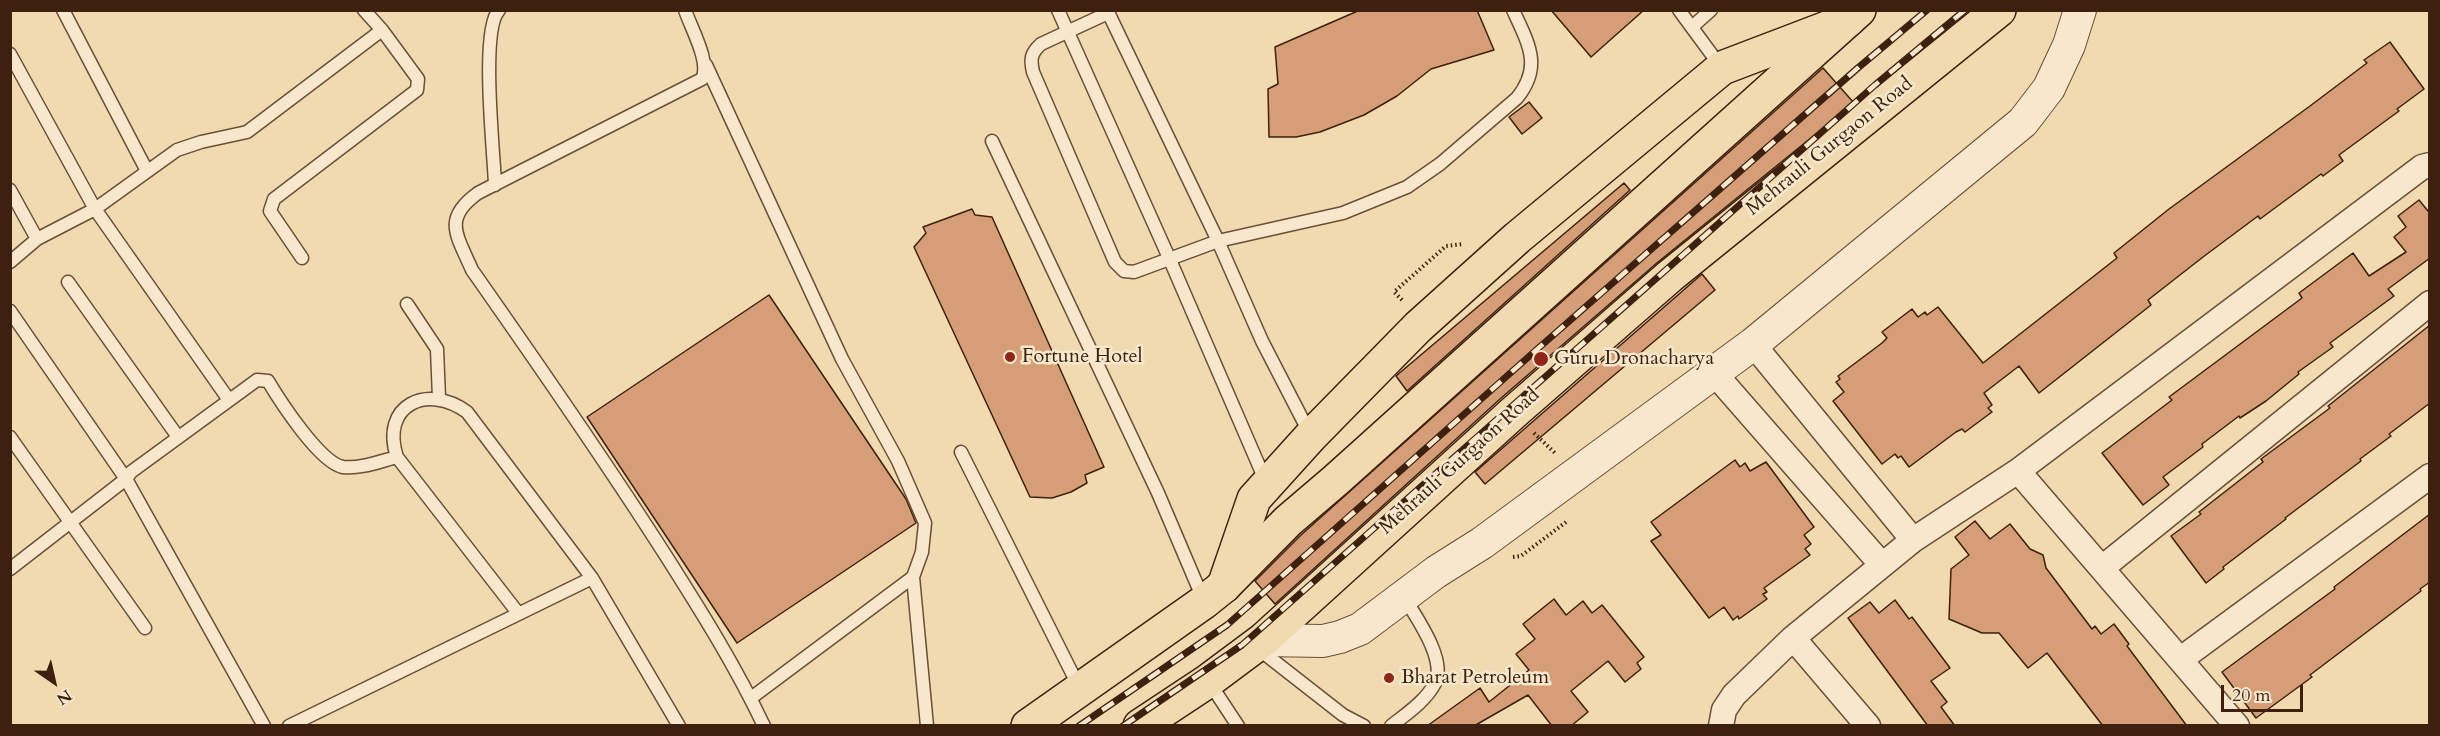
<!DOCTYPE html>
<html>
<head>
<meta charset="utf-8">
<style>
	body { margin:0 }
	#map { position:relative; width:2440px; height:736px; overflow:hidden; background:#f2dab0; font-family:Cardo,serif }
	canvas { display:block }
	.frame { position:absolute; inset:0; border:12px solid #3d210e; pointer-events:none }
	.north { position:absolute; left:24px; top:652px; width:60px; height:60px; -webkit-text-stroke:4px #f7e7cc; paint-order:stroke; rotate:146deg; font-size:16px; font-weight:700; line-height:24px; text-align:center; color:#3d210e }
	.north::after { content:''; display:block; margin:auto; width:21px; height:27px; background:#3d210e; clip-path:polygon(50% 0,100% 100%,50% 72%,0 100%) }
	.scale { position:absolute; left:2221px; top:685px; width:82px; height:27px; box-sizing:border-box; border:3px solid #3d210e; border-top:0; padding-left:8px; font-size:18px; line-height:21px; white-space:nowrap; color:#3d210e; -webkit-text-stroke:4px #f7e7cc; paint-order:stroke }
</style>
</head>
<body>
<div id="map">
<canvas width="2440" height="736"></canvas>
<div class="frame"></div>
<div class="north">N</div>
<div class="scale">20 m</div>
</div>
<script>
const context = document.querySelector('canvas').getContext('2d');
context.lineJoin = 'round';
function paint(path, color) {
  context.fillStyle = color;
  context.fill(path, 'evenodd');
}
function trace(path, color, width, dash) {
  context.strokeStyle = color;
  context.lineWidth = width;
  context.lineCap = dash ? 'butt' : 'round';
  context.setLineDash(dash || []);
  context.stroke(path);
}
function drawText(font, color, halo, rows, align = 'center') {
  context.font = font + ' Cardo,serif';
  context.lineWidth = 5;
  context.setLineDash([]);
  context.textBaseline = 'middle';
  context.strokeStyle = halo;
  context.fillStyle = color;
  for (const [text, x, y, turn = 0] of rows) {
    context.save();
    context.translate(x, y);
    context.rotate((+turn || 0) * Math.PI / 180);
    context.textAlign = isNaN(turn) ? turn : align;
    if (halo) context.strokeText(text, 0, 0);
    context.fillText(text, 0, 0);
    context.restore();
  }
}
const building = new Path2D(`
	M1360,10H1477L1494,50L1431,69L1397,96L1364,115L1320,132L1296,137H1269L1268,89L1278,84L1275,47Z
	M1551,10H1644L1591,57Z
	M2390,42L2424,89L2397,109L2399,111L2339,155L2343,161L2323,176L2321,174L2260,219L2258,216L2203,257L2148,300L2151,305L2039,393L2019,366L1984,393L1992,405L1988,408L1992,412L1965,432L1962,429L1956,432L1909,467L1901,456L1898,458L1895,454L1882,464L1833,401L1844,392L1836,382L1840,379L1838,376L1882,343L1887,338L1882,332L1912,309L1918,317L1925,312L1927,315L1938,307L1983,363L2117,258L2114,253L2169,209L2310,106L2367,63L2364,60Z
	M1823,68L1854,103L1658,262L1500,399L1275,604L1255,581L1301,535Z
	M1529,102L1542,118L1522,134L1509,117Z
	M1624,183L1630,190L1407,391L1396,376Z
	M2419,200L2428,211L2430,209V258L2388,289L2394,296L2330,343L2333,347L2298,372L2299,374L2266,401L2240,418L2239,416L2202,444L2203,447L2163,477L2169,485L2143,505L2102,453L2172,400L2169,397L2302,298L2299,293L2353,253L2369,276L2406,252L2394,237L2406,227L2398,216Z
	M972,209L975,215L992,217L1104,467L1085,475L1087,483L1071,492L1052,498L1030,497L914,247L926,233L923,227Z
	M1702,274L1715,290L1485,484L1475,472Z
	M769,295L906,499L916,523L737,643L587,417Z
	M2430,325V403L2389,434L2391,436L2360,459L2361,461L2285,518L2286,519L2223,567L2224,569L2206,583L2171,536L2201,514L2199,512L2263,462L2261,459L2330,408L2328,406Z
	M1735,460L1740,467L1745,463L1750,471L1766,462L1814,527L1804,535L1811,544L1805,549L1810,555L1764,588L1767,592L1763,594L1767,599L1739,619L1738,616L1733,620L1724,607L1709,618L1651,541L1661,535L1651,522Z
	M2430,514V582L2420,589L2421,591L2310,675L2312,677L2256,718L2222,672L2335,589L2334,587Z
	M1975,521L1990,539L2010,524L2030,549L2043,555L2046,568L2092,629L2095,626L2101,634L2114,624L2129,644L2127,646L2187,726H2103L2047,653L2028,668L1999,633H1982L1949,619L1951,569L1969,555L1955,537Z
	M1554,599L1566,615L1583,601L1592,613L1602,605L1644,657L1637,663L1641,669L1625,682L1608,661L1571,691L1588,712L1571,726H1552L1528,695L1474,726H1427L1480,688L1489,702L1529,670L1516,654L1535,639L1523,624Z
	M1895,600L1909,619L1912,617L1950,668L1931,681L1947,702L1941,707L1955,726H1928L1848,618L1870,602L1879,613Z`);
const path = new Path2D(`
	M1402,300L1394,292L1446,246L1463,244
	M1534,433L1555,453
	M1513,557L1521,556L1566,522`);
const service = new Path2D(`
	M63,10L147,171
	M364,10L382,30
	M685,10C691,28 711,63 702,79L478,193C442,219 457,235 472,270C538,364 604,459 666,556C701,611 736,667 764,726
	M1058,10L1170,260L1266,482
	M1107,10L1218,241L1262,341L1310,434
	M1679,10L1721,67
	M1108,13L1041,44C1031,53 1030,59 1033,72L1115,262L1124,271L1134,272L1218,241L1343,213L1407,187L1440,164L1517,98C1543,66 1528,43 1513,10
	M1692,27L1711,10
	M10,54L95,209L229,400
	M706,65L842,359L898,461L925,523L922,552L913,577L927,726
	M992,141L1158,493L1204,601
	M495,185C494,153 480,30 499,10
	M10,190L37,239
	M10,262L37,239L95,209L177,150L201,142L247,132L382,30L418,79L417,90L274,199L270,211L302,258
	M68,282L178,437
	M407,304L437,349L439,398
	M10,311L126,479L10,569
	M10,437L145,628
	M961,452L1080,689
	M518,613L397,457C380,405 427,383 467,412L592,578L679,726
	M1256,647L1343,715L1364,726
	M1209,682L1238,726
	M751,698L913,577
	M264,726L126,479L131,472L257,380L268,381C280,401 320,463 343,467C361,469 381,461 397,457
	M289,726L592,578
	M1391,726C1406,714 1426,701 1435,683C1447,660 1416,617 1404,597`);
const minor = new Path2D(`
	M1753,344L1913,540
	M1715,374L1882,565
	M2018,471L2237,726
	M2102,568L2430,303
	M1793,638L1868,726
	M2181,659L2430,476
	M1721,726L1724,710L1734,695L1793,638L1913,540L2018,471L2422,167L2430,165`);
const tertiary = new Path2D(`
	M1263,640L1323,641L1340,637L1360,629L1436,572L1482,543L1753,344L2023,122L2049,88L2069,45L2080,10`);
const primary = new Path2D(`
	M1224,586L1254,499L1311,436L1418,327L1517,238L1722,68L1848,20`);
const trunk = new Path2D(`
	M1028,726L1204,602L1224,586L1288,521L1336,480L1859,10
	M1140,726L1208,681L1263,640L1513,413L1670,276L1999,10`);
const rail = new Path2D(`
	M1079,726L1227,625L1534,352L1859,67L1927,10
	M1123,726L1242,645L1875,85L1965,10`);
const markers = [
	[1010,357,6,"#8f2418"],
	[1541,359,8,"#8f2418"],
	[1389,678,6,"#8f2418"]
];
const streetNames = [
	["Mehrauli Gurgaon Road",1830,147,-39],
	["Mehrauli Gurgaon Road",1460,462,-42]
];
const poiNames = [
	["Fortune Hotel",1022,357],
	["Guru Dronacharya",1554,359],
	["Bharat Petroleum",1401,678]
];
paint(building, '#d59e77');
trace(building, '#3d210e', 1.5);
trace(service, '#6a4f36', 15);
trace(minor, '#6a4f36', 27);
trace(tertiary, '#6a4f36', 34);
trace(primary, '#3d210e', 36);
trace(trunk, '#3d210e', 36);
trace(path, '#3d210e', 4, [1.5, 3]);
trace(service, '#f7e7cc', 12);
trace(minor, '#f7e7cc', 24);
trace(tertiary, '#f7e7cc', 32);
trace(primary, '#f2dab0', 33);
trace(trunk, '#f2dab0', 33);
trace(rail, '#3d210e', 7);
trace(rail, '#f7e7cc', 4.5, [14]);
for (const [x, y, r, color] of markers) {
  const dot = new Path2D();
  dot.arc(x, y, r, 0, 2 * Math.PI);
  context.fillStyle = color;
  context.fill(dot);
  trace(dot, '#f7e7cc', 2);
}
drawText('20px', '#3d210e', '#f7e7cc', streetNames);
drawText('20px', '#3d210e', '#f7e7cc', poiNames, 'left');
</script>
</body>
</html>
